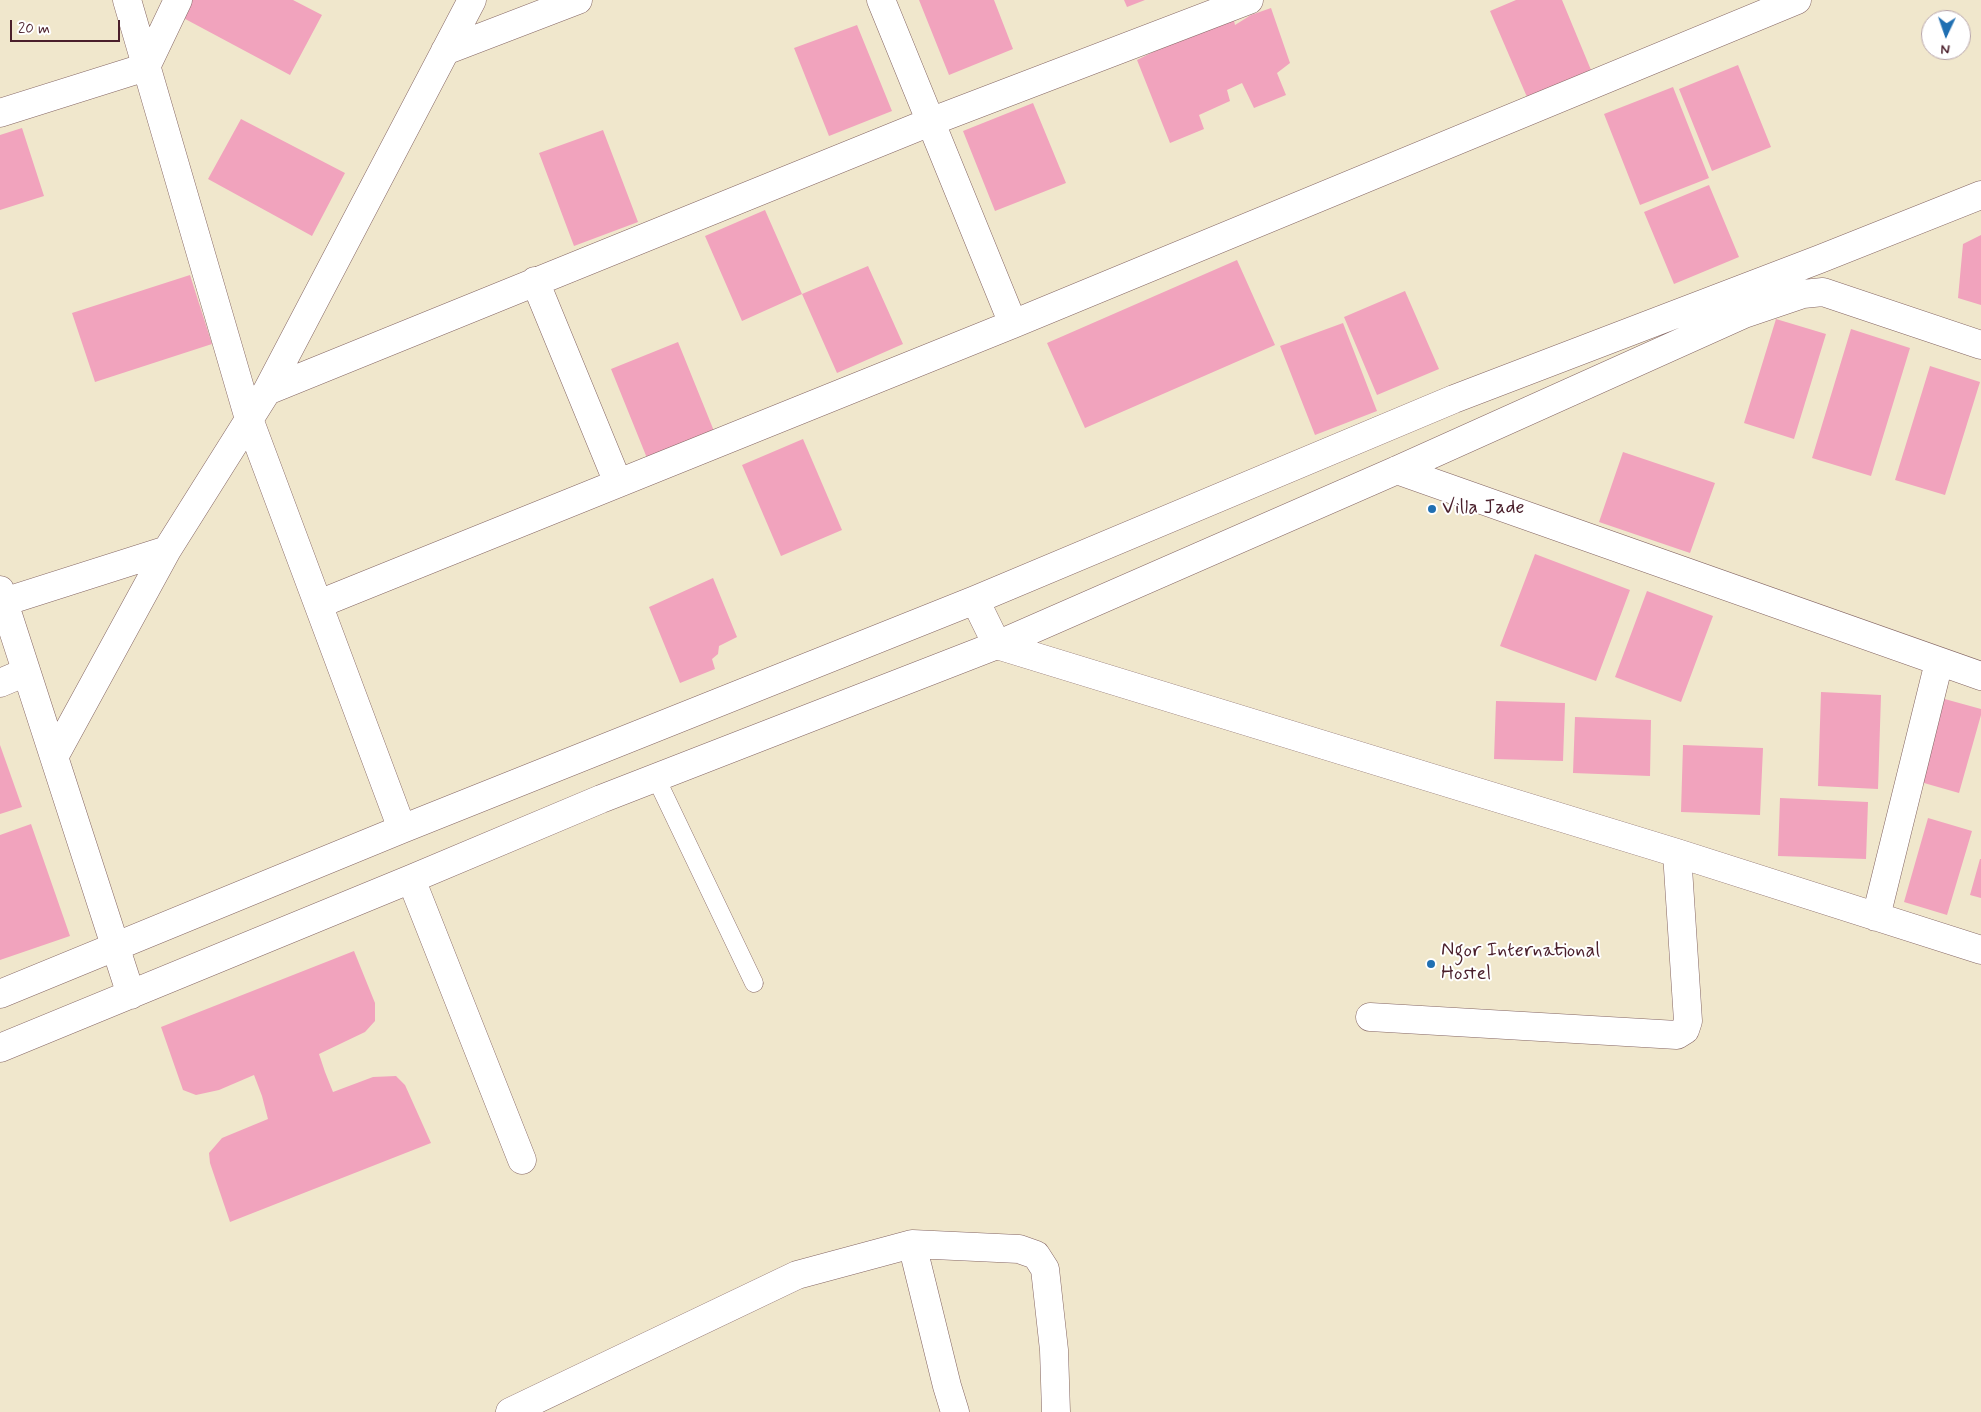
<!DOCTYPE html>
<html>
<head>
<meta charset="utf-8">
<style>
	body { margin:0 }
	#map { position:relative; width:1981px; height:1412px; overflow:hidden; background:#f0e7cc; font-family:Mynerve,sans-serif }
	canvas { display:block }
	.north { position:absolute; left:1921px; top:10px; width:50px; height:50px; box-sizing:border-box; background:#fff; border:1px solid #b7a5aa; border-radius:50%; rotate:183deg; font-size:14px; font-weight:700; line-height:20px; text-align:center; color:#4a1f2b }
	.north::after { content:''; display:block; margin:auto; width:18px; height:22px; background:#1f6fb2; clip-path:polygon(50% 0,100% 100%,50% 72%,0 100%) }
	.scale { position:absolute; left:10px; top:20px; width:110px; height:22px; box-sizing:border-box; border:2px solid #4a1f2b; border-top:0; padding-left:6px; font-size:15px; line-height:18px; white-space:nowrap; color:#4a1f2b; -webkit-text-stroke:4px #fff; paint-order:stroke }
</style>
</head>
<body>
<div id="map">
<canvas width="1981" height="1412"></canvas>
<div class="north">N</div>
<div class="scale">20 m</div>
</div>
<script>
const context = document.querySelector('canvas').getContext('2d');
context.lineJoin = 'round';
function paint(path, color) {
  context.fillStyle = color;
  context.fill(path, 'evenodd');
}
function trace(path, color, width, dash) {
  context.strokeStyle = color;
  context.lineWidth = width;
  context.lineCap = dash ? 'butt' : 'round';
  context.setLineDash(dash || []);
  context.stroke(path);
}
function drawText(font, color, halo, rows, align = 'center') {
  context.font = font + ' Mynerve,sans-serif';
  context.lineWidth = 4;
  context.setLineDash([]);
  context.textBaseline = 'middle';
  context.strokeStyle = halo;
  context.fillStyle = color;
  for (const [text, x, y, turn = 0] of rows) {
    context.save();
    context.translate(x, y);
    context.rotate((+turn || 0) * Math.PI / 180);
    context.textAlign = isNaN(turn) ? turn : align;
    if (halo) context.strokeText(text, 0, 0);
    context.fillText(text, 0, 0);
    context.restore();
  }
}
const building = new Path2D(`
	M181,0H293L322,15L290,75L174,13Z
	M919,0H994L1013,49L949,75Z
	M1124,0H1145L1127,7Z
	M1516,0H1562L1591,70L1527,97L1490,11Z
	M1271,8L1290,63L1277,73L1286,95L1254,108L1242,83L1227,90L1230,101L1199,115L1204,129L1170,143L1137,60L1201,28L1233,16L1235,25L1251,15Z
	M857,25L892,111L829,136L794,48Z
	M1738,65L1771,147L1712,171L1679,89Z
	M1673,87L1709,178L1640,205L1604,114Z
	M1033,103L1066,183L995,211L963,131Z
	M241,119L345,173L312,236L208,179Z
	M22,128L44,196L0,210V135Z
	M603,130L638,222L574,246L539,153Z
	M1709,185L1739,257L1674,284L1644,212Z
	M765,210L802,294L742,321L705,236Z
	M1981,235V305L1958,298L1963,244Z
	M1237,260L1275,345L1085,428L1047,343Z
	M868,266L903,344L837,373L802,294Z
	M190,275L212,344L95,382L72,313Z
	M1405,291L1439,369L1377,395L1344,317Z
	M1776,319L1826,334L1794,439L1744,423Z
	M1343,323L1377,411L1315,435L1280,346Z
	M1851,329L1910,348L1871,476L1812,458Z
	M678,342L716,436L649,463L611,369Z
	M1930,366L1980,382L1945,495L1895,480Z
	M803,439L842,530L781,556L742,465Z
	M1623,452L1715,483L1690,553L1599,522Z
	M1535,554L1630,590L1596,681L1500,646Z
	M713,578L737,637L719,646L718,654L712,659L715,669L680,683L649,607Z
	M1647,591L1713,616L1681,702L1615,677Z
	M1821,692L1881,695L1878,789L1818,786Z
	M1941,698L1981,709V715L1959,793L1917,781Z
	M1496,701L1565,703L1563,761L1494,759Z
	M1575,717L1651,720L1650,776L1573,773Z
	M0,745L22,807L0,814Z
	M1683,745L1763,748L1760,815L1681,812Z
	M1780,798L1868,802L1866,859L1778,856Z
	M1928,818L1972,831L1947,915L1904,902Z
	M31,824L70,936L0,960V835Z
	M1980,859H1981V898L1970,895Z
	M354,951L375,1003V1021L365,1032L319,1054L325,1072L333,1092L373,1077L396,1076L405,1085L431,1143L230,1222L210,1163L209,1153L222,1138L268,1119L262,1096L254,1075L219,1090L196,1095L183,1090L161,1027Z`);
const lane = new Path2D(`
	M656,778L754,983`);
const street = new Path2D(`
	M127,0L249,419L402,829
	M881,0L1013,324
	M445,51L578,0
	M0,113L146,67L178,0
	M535,281L618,483
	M267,391L930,122L1249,0
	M1397,470L1981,676
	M0,590L131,995
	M975,600L997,645L1677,853L1981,950
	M4,602L167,550
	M319,604L1013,324L1797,0
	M0,683L26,672
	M54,757L167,550L267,391L472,0
	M411,879L522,1160
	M1876,917L1939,662
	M0,994L402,829L975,600L1454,399L1820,259L1981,195
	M1370,1017L1677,1035L1685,1030L1688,1021L1677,853
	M0,1048L411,879L601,799L997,645L1397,470L1744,314L1803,294L1823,292L1981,345
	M912,1244L947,1386L955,1412
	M510,1412L797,1275L912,1244L1019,1249L1036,1255L1045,1269L1054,1350L1056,1412`);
const markers = [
	[1432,509,5,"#1f6fb2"],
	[1431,964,5,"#1f6fb2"]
];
const poiNames = [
	["Villa Jade",1442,509],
	["Ngor International",1441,952],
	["Hostel",1441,975]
];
paint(building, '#f1a3bd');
trace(lane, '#846563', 19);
trace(street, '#846563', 29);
trace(lane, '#fff', 18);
trace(street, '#fff', 28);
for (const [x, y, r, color] of markers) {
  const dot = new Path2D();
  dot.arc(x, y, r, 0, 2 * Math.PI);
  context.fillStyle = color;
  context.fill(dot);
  trace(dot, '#fff', 2);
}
drawText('20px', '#4a1f2b', '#fff', poiNames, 'left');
</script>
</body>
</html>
